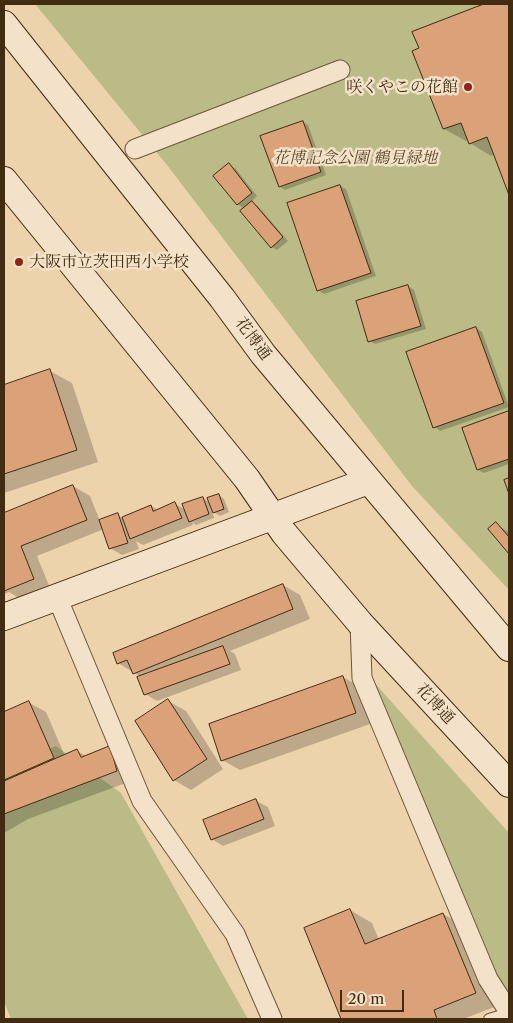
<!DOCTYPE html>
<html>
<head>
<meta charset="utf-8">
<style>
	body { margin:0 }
	#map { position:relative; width:513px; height:1023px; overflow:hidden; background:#edd3ac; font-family:"Libre Caslon Text",serif }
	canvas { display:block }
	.frame { position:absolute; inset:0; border:5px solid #412c11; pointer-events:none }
	.scale { position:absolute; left:340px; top:990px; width:64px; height:22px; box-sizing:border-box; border:2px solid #412c11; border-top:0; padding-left:6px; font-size:15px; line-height:18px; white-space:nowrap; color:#412c11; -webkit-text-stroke:4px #f3e2c9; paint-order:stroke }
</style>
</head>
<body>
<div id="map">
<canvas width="513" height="1023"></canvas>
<div class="frame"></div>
<div class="scale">20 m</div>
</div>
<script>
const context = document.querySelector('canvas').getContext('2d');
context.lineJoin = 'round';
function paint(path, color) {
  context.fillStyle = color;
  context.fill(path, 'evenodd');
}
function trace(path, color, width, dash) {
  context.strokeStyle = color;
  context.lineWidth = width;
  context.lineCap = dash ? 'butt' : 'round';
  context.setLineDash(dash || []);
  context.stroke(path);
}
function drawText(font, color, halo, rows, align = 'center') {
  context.font = font + ' "Libre Caslon Text","Noto Serif JP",serif';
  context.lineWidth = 5;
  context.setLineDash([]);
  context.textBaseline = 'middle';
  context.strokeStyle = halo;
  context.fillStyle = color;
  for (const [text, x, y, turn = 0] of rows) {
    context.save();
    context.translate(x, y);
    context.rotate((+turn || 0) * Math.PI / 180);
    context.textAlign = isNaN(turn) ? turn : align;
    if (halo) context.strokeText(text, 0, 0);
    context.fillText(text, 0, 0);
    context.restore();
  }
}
const green = new Path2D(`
	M35,4H509V590L412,486L167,165Z
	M371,679L509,833V999L492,972Z
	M56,746L121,793L248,1019H11L4,1001V766Z`);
const shadow = new Path2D(`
	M487,4H509V191L495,154L491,156L470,143L469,140L466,141L444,129L414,32Z
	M303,122L308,125L326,175L285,190L280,187Z
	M229,165L235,168L257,196L251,202L258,206L288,241L277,250L272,247L245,209L237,204Z
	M340,186L346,189L376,276L324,294L318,290Z
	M408,286L414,290L426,329L375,344L369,341Z
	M476,328L482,332L509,407L440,431L435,427Z
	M50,371L72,383L98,462L4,493V386Z
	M509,413V464L484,473L478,470L464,429Z
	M73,486L90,496L100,521L117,515L123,518L151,506L158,510L175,504L186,510L203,498L210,503L219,495L224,499L229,512L220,516L212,511L214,518L196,525L192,522L193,525L143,545L136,541L139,549L122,555L110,548L104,529L37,556L50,588L22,600L9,592L4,594V514Z
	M496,524L509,532V552L490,529Z
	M283,585L300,595L310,619L230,651L235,654L241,670L157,701L145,694L141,677L118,663Z
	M343,677L360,687L373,723L240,770L222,760Z
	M168,701L186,711L223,769L191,790L174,780Z
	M28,702L46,712L65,756L77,751L86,756L110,747L134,780L28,819L4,833V713Z
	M256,801L268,807L275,826L223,846L212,839Z
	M350,910L372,923L379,940L443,914L465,926L497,1006L463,1019H342L305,928Z`);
const building = new Path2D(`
	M484,4H509V195L487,137L469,144L461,123L443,129L412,51L419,48L412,32Z
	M303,121L321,172L279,187L260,136Z
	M229,163L252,193L237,205L213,176Z
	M340,185L371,273L317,291L287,203Z
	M252,201L283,237L271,248L240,211Z
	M408,285L421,326L368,342L356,301Z
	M476,327L504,403L433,428L406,352Z
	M50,369L77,450L4,474V385Z
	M509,411V459L477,470L462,428Z
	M509,478V494L504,480Z
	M73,485L87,520L21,546L34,579L4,591V513Z
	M219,494L224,509L213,513L207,498Z
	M203,497L209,514L189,522L182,504Z
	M175,502L182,518L130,539L122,517L151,505L153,511Z
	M118,513L128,543L109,549L99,520Z
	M496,522L509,537V554L488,529Z
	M283,584L293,609L133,674L127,660L117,664L113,653Z
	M223,646L230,664L144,695L137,677Z
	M343,676L356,713L221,761L209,724Z
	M168,699L207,759L173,781L135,721Z
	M29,701L54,758L4,780V712Z
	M110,746L117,771L4,814V781L77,749L81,757Z
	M256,799L264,819L211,840L203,820Z
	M350,909L365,944L443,913L476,993L434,1010L437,1019H341L304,928Z`);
const lane = new Path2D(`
	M489,1019L509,1013`);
const street = new Path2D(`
	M135,149L340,70
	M57,597L142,801L235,934L272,1019
	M360,623L362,678L488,979L509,1012`);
const secondary = new Path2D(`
	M4,24L222,298L263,354L509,648
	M4,180L247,479L284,533L360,623L509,784
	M4,617L368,481`);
const markers = [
	[468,87,5,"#8f2418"],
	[19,262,5,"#8f2418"]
];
const poiNames = [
	["咲くやこの花館",458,87],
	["大阪市立茨田西小学校",29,262,"left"]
];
const parkNames = [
	["花博記念公園 鶴見緑地",355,158]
];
const streetNames = [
	["花博通",253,339,53],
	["花博通",435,704,47]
];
paint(green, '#bbbb87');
paint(shadow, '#0003');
paint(building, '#dba179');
trace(building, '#412c11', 1);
trace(lane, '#6c5638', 12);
trace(street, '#6c5638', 21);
trace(secondary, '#412c11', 28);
trace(lane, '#f3e2c9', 10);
trace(street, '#f3e2c9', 19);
trace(secondary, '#f3e2c9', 26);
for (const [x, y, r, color] of markers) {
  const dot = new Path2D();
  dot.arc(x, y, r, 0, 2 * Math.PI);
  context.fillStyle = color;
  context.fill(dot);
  trace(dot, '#f3e2c9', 2);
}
drawText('16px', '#412c11', '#f3e2c9', poiNames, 'right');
drawText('italic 16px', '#594929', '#f3e2c9', parkNames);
drawText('16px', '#412c11', '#f3e2c9', streetNames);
</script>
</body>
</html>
